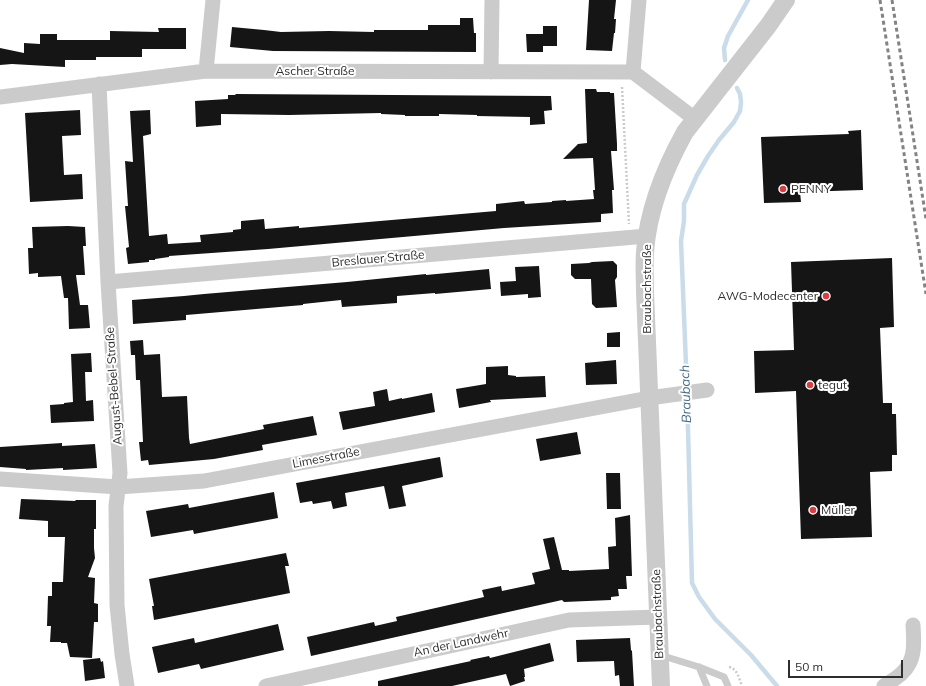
<!DOCTYPE html>
<html>
<head>
<meta charset="utf-8">
<style>
	body { margin:0 }
	#map { position:relative; width:926px; height:686px; overflow:hidden; background:#fff; font-family:Mulish,sans-serif }
	canvas { display:block }
	.scale { position:absolute; left:788px; top:660px; width:115px; height:18px; box-sizing:border-box; border:2px solid #2e2e2e; border-top:0; padding-left:5px; font-size:12px; line-height:14px; white-space:nowrap; color:#2e2e2e; -webkit-text-stroke:3px #fff; paint-order:stroke }
</style>
</head>
<body>
<div id="map">
<canvas width="926" height="686"></canvas>
<div class="scale">50 m</div>
</div>
<script>
const context = document.querySelector('canvas').getContext('2d');
context.lineJoin = 'round';
function trace(path, color, width, dash) {
  context.strokeStyle = color;
  context.lineWidth = width;
  context.lineCap = dash ? 'butt' : 'round';
  context.setLineDash(dash || []);
  context.stroke(path);
}
function paint(path, color) {
  context.fillStyle = color;
  context.fill(path, 'evenodd');
}
function drawText(font, color, halo, rows, align = 'center') {
  context.font = font + ' Mulish,sans-serif';
  context.lineWidth = 4;
  context.setLineDash([]);
  context.textBaseline = 'middle';
  context.strokeStyle = halo;
  context.fillStyle = color;
  for (const [text, x, y, turn = 0] of rows) {
    context.save();
    context.translate(x, y);
    context.rotate((+turn || 0) * Math.PI / 180);
    context.textAlign = isNaN(turn) ? turn : align;
    if (halo) context.strokeText(text, 0, 0);
    context.fillText(text, 0, 0);
    context.restore();
  }
}
const stream = new Path2D(`
	M725,60L724,48L728,36L748,0
	M737,88L740,94L741,102L740,111L734,122L719,140L708,156L697,175L684,204V221L681,241L687,390L692,583L699,597L715,619L751,655L777,686`);
const building = new Path2D(`
	M589,0H616L614,19H616L615,33H614L612,51L586,50Z
	M460,18H473L474,33H476V52L273,51L230,47L232,27L264,30L281,32L329,31L374,32V30H428V25H460Z
	M543,26H557V46H543V52H527L526,34H543Z
	M158,28H186V49H142V57H96V60H65V67L12,64L0,65V48L24,53V43L40,44V34H57V40H110V31L159,32Z
	M585,89H596L597,92H610V93H614L617,144V151H611L614,190H612L613,213L601,214V222L504,228L268,249L169,256V257L155,259V260H149V262L128,264L126,248L129,247L125,206H128L125,161L133,162L130,111L150,110L151,134L143,136L149,236L167,234L168,244L201,242L200,235L233,232V230L241,229V221L264,219L265,229L299,226V228L496,211V204L524,201L525,204L552,202V201L566,200V201L594,199L593,190H595L593,158L563,159L578,144L587,143Z
	M236,94L551,96L552,110L544,111L545,124L530,125V117L477,116V115L439,114V116H405V115L381,114V113L289,115L221,114V125L196,127L195,101L228,99V95H235Z
	M80,110L81,135L62,136L64,175L82,174L83,199L30,202L25,113Z
	M861,130L863,190L800,192L801,202L764,203L761,137L849,134L848,131Z
	M68,226L85,227L86,246H83L85,275H76L80,305H88L90,328L69,329L68,298H64L61,276L38,277V273L29,274L28,248H33L32,227Z
	M892,258L894,327L880,328L883,403H892V414H896L897,455H892V471L870,472L872,537L801,539L796,391L755,393L754,351L794,350L791,262Z
	M613,261L617,265V277L615,280L617,307L596,308L592,304L591,279H575L571,275V264L589,263L592,262Z
	M539,266L541,297L528,298V294L501,296L500,282L516,281L515,267Z
	M489,269L491,289L435,294V293L397,296V303L342,307L341,300L303,304V305L186,315V320L133,324L132,300L184,296L204,294L347,282L426,274V275Z
	M620,332V347H607V333Z
	M143,340L144,355L160,354L162,397L187,396L189,438L190,444L264,429L263,425L313,416L317,435L262,445L263,450L214,459L149,465L148,460L141,461L139,442H143L140,380H136L135,355H143H131L130,341Z
	M91,353L92,372H85L86,401L93,400L94,421L51,423L50,405L64,404V403L73,402L71,354Z
	M616,360L617,384L586,385L585,363Z
	M508,366V375L516,376V377L545,376L546,397L490,400L491,402L459,408L456,389L486,384V367Z
	M387,389L389,401L402,398V399L432,393L435,412L343,430L339,412L375,406L373,392Z
	M577,432L581,454L540,461L536,439Z
	M62,443V446L95,444L97,468L63,470V468L26,470V469L0,467V447Z
	M440,457L443,477L402,486L406,506L389,509L384,486L345,493L347,506L333,509L331,501L313,504L312,501L300,503L296,483Z
	M606,473H620L621,509H607Z
	M274,492L278,518L194,534L193,530L151,537L146,511L188,504L189,508Z
	M21,499L76,501L75,500H96V529H94V548L95,558L88,577L95,578L94,603L98,604V622H94L92,658L70,657L67,643H61V642H50L51,626H47L48,596H52V582H63L65,537H48V521L19,519Z
	M630,515L632,576H626L627,589H618L619,596L611,597V600L564,602L562,600L311,656L307,637L374,622L375,626L397,621L396,617L484,597L482,590L501,586L502,591L535,584L532,573L550,569L543,539L554,537L562,570H569V571L609,569L608,547L616,546L615,518Z
	M286,553L289,566H285L290,593L154,620L152,606H154L149,579Z
	M278,624L284,650L201,669L199,664L158,673L152,647L194,638L195,643Z
	M630,638L631,650L632,651L634,686H620L619,675L615,676L614,661L577,662L576,640Z
	M550,643L554,661L524,669L525,677H524L525,681L510,686L506,674L452,686H378V681L471,661L470,660L489,656L490,658Z
	M100,658L101,662L103,661L105,678L85,681L83,660Z`);
const path = new Path2D(`
	M622,87L629,224
	M729,667C738,669 739,679 742,686`);
const service = new Path2D(`
	M660,655L699,667L724,677L728,686
	M699,667L707,686`);
const minor = new Path2D(`
	M639,0L633,72L695,119
	M206,71L213,0
	M491,72L492,0
	M99,84L108,282L120,473L116,506L117,605L122,654L127,686
	M0,97L206,71L633,72
	M108,282L647,236
	M0,479L118,487L204,481L649,398L707,390
	M266,686L569,620L658,617
	M884,686C890,682 897,678 902,673C916,660 914,643 913,625`);
const tertiary = new Path2D(`
	M661,686L645,292C645,279 644,265 645,252C648,210 665,168 685,132L768,26L786,0`);
const rail = new Path2D(`
	M880,0L926,294
	M892,0L926,219`);
const markers = [
	[783,189,4,"#d83d42"],
	[826,296,4,"#d83d42"],
	[810,385,4,"#d83d42"],
	[813,510,4,"#d83d42"]
];
const streetNames = [
	["Ascher Straße",315,71],
	["Breslauer Straße",378,259,-5],
	["Braubachstraße",647,289,-90],
	["August-Bebel-Straße",114,386,-94],
	["Limesstraße",326,458,-11],
	["Braubachstraße",658,614,-92],
	["An der Landwehr",461,643,-12]
];
const poiNames = [
	["PENNY",791,189],
	["AWG-Modecenter",818,296,"right"],
	["tegut",818,385],
	["Müller",821,510]
];
const waterNames = [
	["Braubach",686,394,-92]
];
trace(stream, '#cadce9', 4.5);
paint(building, '#151515');
trace(path, '#cbcbcb', 2.5, [2, 2]);
trace(service, '#cbcbcb', 7);
trace(minor, '#cbcbcb', 15);
trace(tertiary, '#cbcbcb', 18);
trace(rail, '#838383', 3, [4, 3]);
for (const [x, y, r, color] of markers) {
  const dot = new Path2D();
  dot.arc(x, y, r, 0, 2 * Math.PI);
  context.fillStyle = color;
  context.fill(dot);
  trace(dot, '#fff', 1.5);
}
drawText('12px', '#2e2e2e', '#fff', streetNames);
drawText('12px', '#2e2e2e', '#fff', poiNames, 'left');
drawText('italic 13px', '#426b8a', '#fff', waterNames);
</script>
</body>
</html>
